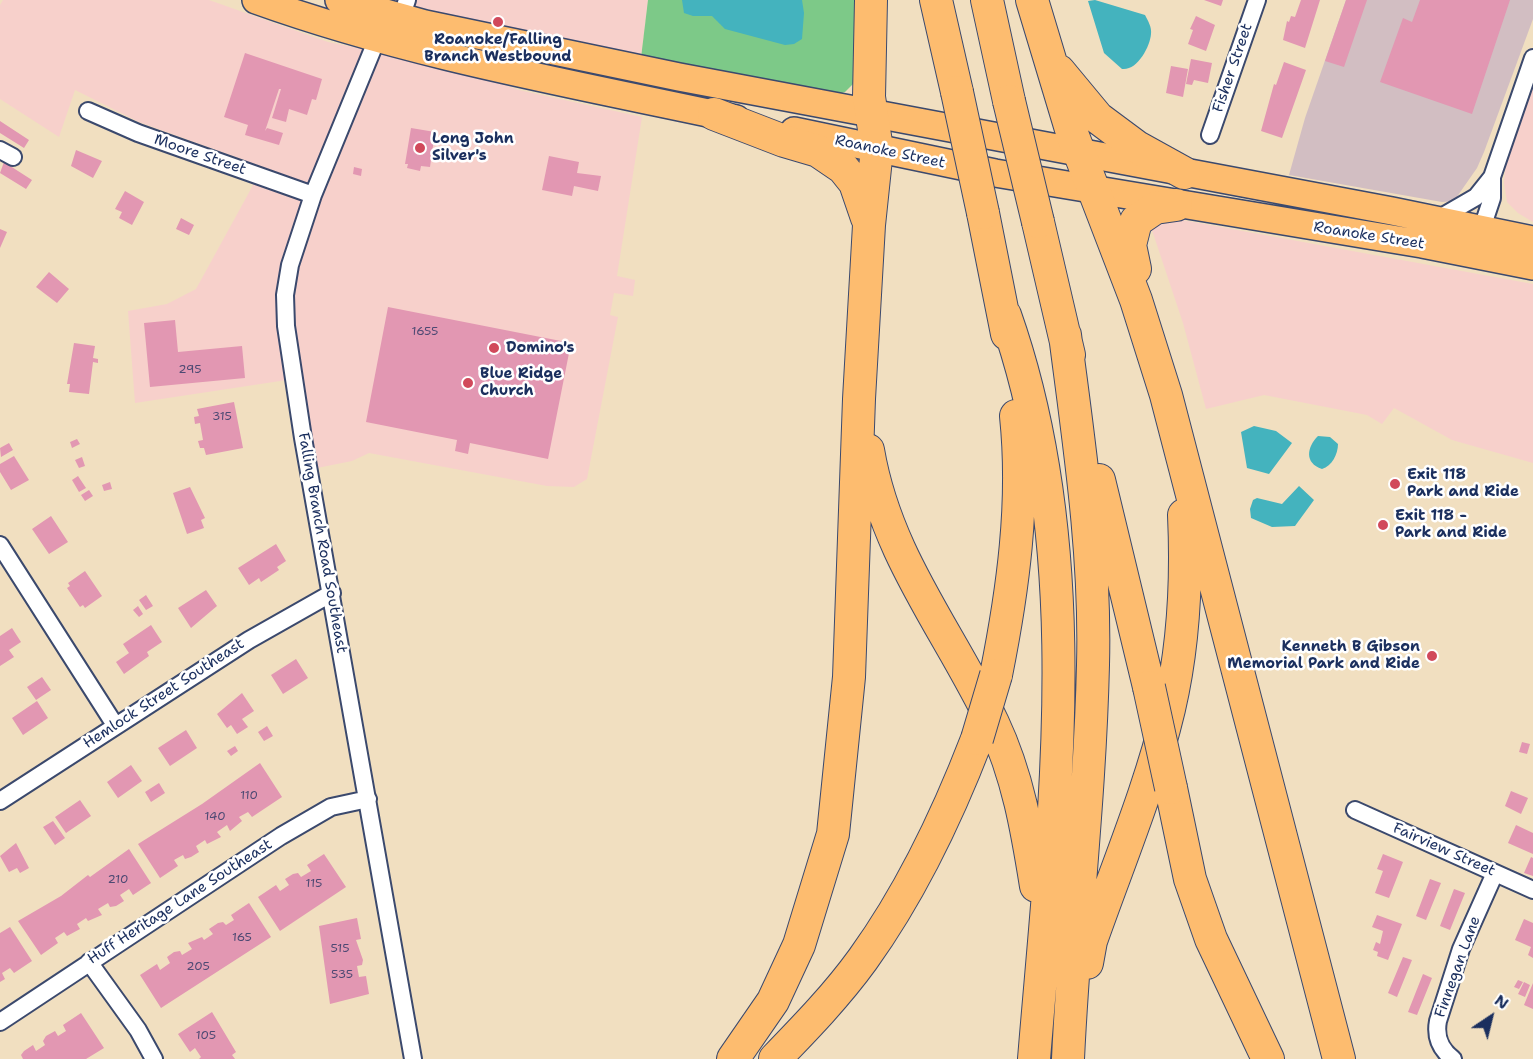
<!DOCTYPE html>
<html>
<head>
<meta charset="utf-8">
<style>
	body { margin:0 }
	#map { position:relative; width:1533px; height:1059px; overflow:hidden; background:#f1dfc0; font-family:"Shantell Sans",sans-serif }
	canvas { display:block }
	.north { position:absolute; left:1461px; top:987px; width:60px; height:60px; -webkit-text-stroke:4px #fff; paint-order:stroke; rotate:35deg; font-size:16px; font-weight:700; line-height:24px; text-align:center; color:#1b2f5e }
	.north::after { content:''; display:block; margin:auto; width:21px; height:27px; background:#1b2f5e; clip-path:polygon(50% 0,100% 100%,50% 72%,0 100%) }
</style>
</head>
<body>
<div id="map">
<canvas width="1533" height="1059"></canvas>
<div class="north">N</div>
</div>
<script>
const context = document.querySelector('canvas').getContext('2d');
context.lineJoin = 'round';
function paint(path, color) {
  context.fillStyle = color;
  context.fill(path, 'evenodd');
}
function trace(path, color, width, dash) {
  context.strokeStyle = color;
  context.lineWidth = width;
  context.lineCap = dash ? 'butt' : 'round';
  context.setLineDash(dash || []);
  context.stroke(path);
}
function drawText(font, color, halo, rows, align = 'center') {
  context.font = font + ' "Shantell Sans",sans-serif';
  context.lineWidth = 5;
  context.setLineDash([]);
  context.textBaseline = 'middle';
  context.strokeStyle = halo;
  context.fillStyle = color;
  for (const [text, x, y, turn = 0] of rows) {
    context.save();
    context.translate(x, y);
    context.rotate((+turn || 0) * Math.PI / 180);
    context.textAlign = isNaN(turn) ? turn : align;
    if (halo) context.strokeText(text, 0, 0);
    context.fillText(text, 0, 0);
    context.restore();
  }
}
const built = new Path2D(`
	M3,0H209L328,42L408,58L476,75L519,90L642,117L617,276L635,280L633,296L614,293L610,315L618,317L587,479L574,487L547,486L369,453L352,461L317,468L316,470L300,378L135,403L128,311L167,304L196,289L263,167L139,122L75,90L59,137L0,99V5Z
	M390,0H648L641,58L539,37Z
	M1533,80V222L1518,213L1507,202L1504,183L1506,160Z
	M1177,219L1533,284V463L1452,440L1394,408L1382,424L1367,415L1264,395L1206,409L1183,323L1150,224Z`);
const industrial = new Path2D(`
	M1346,0H1533V19L1484,152L1477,168L1454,201L1442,202L1289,175L1305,118Z`);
const green = new Path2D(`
	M648,0H857L853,84L845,92L838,94L641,58Z`);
const water = new Path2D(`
	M682,0H802L804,13L802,39L794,44L785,45L725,29L712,16H693L684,13Z
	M1095,0L1145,15C1148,21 1152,27 1151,34C1150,47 1137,71 1122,69L1104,53L1088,1Z
	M1254,426L1276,431L1292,443L1269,474L1247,468L1241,432Z
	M1318,436L1330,437L1338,444C1338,454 1332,466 1322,469C1304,463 1307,447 1318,436Z
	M1299,486L1314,500L1295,526L1272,527L1251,518L1250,509L1253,500L1257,498L1282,504Z`);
const building = new Path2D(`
	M1204,0H1223L1221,6Z
	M1301,0H1320L1305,48L1283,40L1287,21L1289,22L1291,16L1295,17Z
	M1346,0H1367L1344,67L1325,61Z
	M1420,0H1510L1472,114L1380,82L1403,18L1412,22Z
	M1196,16L1215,25L1206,51L1188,44L1193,30L1190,29Z
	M245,53L322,79L316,100L312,99L307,115L289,109L286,122L272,118L281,89H279L265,131L267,128L283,133L279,145L245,135L248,125L224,117Z
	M1191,59L1212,63L1208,83L1194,80L1192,85L1186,84Z
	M1284,62L1306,70L1282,138L1261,131L1274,84L1276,85Z
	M1171,66L1188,69L1183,97L1166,93Z
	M0,121L29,140L24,148L0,133Z
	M411,128L435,132L430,167L421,166L420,171L407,168L408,164H405Z
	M76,150L102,161L93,178L71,166Z
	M549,156L579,162L577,173L601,176L598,191L574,186L572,196L542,190Z
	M4,162L32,180L26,189L0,173Z
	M354,167L362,169L361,176L353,174Z
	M125,191L144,202L132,225L119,218L122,212L115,209Z
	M181,218L194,225L189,235L176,229Z
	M0,229L7,232L0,248Z
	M49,272L69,289L57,303L36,287Z
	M388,307L571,343L548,459L470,443L468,454L455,451L457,440L366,422Z
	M175,320L178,352L242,346L245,378L150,387L144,323Z
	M74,343L95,346L93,358L98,359V363L93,362L89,394L69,392L70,384H67Z
	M234,402L243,448L206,455L204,448H200L198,441L203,440L200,423L195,424L194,417L199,416L197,409Z
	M77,439L80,444L72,448L70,442Z
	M9,443L13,450L1,457L0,448Z
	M14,456L29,480L11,490L0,472V464Z
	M82,457L85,466L79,468L75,460Z
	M78,476L86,488L79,492L72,480Z
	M110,482L112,489L104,491L102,485Z
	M190,487L205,518L201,520L204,528L187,534L173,493Z
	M89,490L93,496L85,501L81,495Z
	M51,516L68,542L49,554L32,529Z
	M276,544L286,561L277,567L279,570L261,582L259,578L249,585L238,568Z
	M85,571L102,596L85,608L83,605L80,607L67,588L70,586L68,583Z
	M206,590L217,606L191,628L178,608Z
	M146,595L153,606L146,610L139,600Z
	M138,606L143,614L139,617L133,610Z
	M151,625L162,642L147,652L149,656L124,674L116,662L129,653L123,644Z
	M12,628L21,642L9,650L14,657L0,666V636Z
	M296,659L308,678L283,694L271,675Z
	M42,677L51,690L36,700L27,687Z
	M242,693L254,711L242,719L248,727L237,734L231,725L227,728L217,714Z
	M37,701L48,718L23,735L12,718Z
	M267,726L273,736L264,741L258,732Z
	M186,730L197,748L170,766L158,748Z
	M1522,742L1530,744L1527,754L1519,752Z
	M235,746L238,751L231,756L227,751Z
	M260,763L282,797L252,817L248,812L239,817L242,821L230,831L227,825L217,832L221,837L207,844L205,840L196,846L199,852L191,857L185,859L183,855L174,860L178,866L160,878L138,844L202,804Z
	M131,765L142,781L118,798L107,782Z
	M159,783L165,793L151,802L145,792Z
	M1511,791L1528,798L1521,814L1505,806Z
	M80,800L91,816L66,833L55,817Z
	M53,821L65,838L55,845L43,827Z
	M1516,825L1533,833V854L1508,843Z
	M16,843L29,868L20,873L17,868L9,872L0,856Z
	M129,849L151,883L133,895L129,889L120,895L124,901L116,906L110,907L108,903L98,909L102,915L88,921L86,918L77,924L80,929L67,936L64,932L55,938L58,943L41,955L18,921L61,896L88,875L90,877Z
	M324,854L346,887L280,931L258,897L276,885L280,891L289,885L285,879L293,874L298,873L301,877L311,871L307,865Z
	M1383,854L1403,862L1389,898L1375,893L1383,871L1377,869Z
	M1531,857L1533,858V876L1524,873Z
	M1430,879L1441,883L1426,920L1416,916Z
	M1454,889L1465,893L1450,930L1440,926Z
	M249,903L271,937L161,1008L140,975L157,964L160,970L170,963L167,957L174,952L180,951L182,955L192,949L188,943L202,937L204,940L213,934L209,929L218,923L223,922L226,925L234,920L231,915Z
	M1377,915L1402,924L1388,960L1377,956L1378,952L1373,950L1376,942L1380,944L1383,931L1372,927Z
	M357,918L361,939L356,940L363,960L362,965L357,966L359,977L366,976L369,994L330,1004L319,926Z
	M1524,919L1533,923V958L1528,955L1531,947L1515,940Z
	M10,927L32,961L14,973L10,968L2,973L5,979L0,982V933Z
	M1403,957L1412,960L1397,997L1388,993Z
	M1423,974L1432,978L1417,1015L1408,1012Z
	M1518,980L1523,982L1519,989L1514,987Z
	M1524,982L1530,985L1525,997L1518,994Z
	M1533,983V1009L1524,1005Z
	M212,1012L236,1052L232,1055L235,1059H199L201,1057L195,1048L190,1052L178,1034Z
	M81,1013L104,1048L86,1059H23L21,1055L24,1051L33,1045L36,1051L45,1045L43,1041L46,1036L55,1031L58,1036L66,1031L63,1025Z`);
const minor = new Path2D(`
	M396,23L401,18L407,0
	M377,29V39L313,195L290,265L285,295L286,326L303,438L413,1059
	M88,111L138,133L313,195
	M1210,135L1257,0
	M0,150L13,157
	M1438,219L1476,197L1492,177
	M1482,228L1492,198V177L1533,58
	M0,545L115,725
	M0,801L249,640L332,593
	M1355,810L1533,890
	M89,962L138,1030L154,1059
	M0,1022L281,836L331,807L368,799
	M1453,1059C1440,1049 1435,1037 1438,1021L1461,949L1495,873`);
const primary = new Path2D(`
	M256,0C412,56 574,84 736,119
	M339,0L425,24L679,77L1392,211L1533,240
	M794,131L995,173L1422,244L1533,266`);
const motorway = new Path2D(`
	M936,0L957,92
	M987,0L1009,101
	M1032,0L1073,136L1136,300L1166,395L1339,1059
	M1059,71L1098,118L1137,147L1184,173
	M714,114L784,141L818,151L843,168L855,183L867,218
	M983,213L1007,334
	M1038,222L1069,355
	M1135,269L1130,245L1136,221L1155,208L1176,205
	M1005,315C1089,553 1054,813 1034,1059
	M1065,335C1079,444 1096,554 1093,665C1090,797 1074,928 1068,1059
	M868,450C886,556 948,629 993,723C1018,776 1027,830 1036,886
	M1099,480L1149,687
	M996,675C1013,590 1025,503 1016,416
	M1171,788L1190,879L1211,939L1268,1059
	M1087,963L1091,941C1118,864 1150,789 1169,709C1184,645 1187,580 1184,515
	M733,1059L773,1001L799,945L833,834L849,677L859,399L869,225L877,149L869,97L871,0
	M775,1059C806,1027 837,995 863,959C912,891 947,817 977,739`);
const motorwayBridge = new Path2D(`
	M957,92L983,213
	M1009,101L1038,222
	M1149,687L1171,788
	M977,739L996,675`);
const markers = [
	[498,22,6,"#d1495b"],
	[420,148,6,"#d1495b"],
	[494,348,6,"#d1495b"],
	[468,383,6,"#d1495b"],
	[1395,484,6,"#d1495b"],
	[1383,525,6,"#d1495b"],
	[1432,656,6,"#d1495b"]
];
const numberNames = [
	["1655",425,332],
	["295",190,370],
	["315",222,417],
	["110",249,796],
	["140",215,817],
	["210",118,880],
	["115",314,884],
	["165",242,938],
	["515",340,949],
	["205",198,967],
	["535",342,975],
	["105",206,1036]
];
const poiNames = [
	["Roanoke/Falling",498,40,"center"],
	["Branch Westbound",498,57,"center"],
	["Long John",432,139],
	["Silver's",432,156],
	["Domino's",506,348],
	["Blue Ridge",480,374],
	["Church",480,391],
	["Exit 118",1407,475],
	["Park and Ride",1407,492],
	["Exit 118 -",1395,516],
	["Park and Ride",1395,533],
	["Kenneth B Gibson",1420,647,"right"],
	["Memorial Park and Ride",1420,664,"right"]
];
const streetNames = [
	["Fisher Street",1233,68,-71],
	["Roanoke Street",890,152,12],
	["Moore Street",200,155,19],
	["Roanoke Street",1369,236,9],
	["Falling Branch Road Southeast",322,543,80],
	["Hemlock Street Southeast",164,694,-33],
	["Fairview Street",1444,850,24],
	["Huff Heritage Lane Southeast",180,902,-33],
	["Finnegan Lane",1458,967,-70]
];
paint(built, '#f7d0cb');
paint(industrial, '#d2bec2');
paint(green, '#7dc988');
paint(water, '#44b3be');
paint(building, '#e297b2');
trace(minor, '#3b496d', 20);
trace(primary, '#3b496d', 30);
trace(motorway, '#3b496d', 34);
trace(minor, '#fff', 16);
trace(primary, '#fdbc6f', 27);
trace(motorway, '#fdbc6f', 32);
trace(motorwayBridge, '#3b496d', 34, []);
trace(motorwayBridge, '#fdbc6f', 32);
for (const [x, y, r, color] of markers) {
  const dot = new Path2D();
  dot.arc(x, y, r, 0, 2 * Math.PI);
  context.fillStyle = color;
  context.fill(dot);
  trace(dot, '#fff', 2);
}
drawText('12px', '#4d4973', null, numberNames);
drawText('bold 15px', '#1b2f5e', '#fff', poiNames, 'left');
drawText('15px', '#1b2f5e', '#fff', streetNames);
</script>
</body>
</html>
